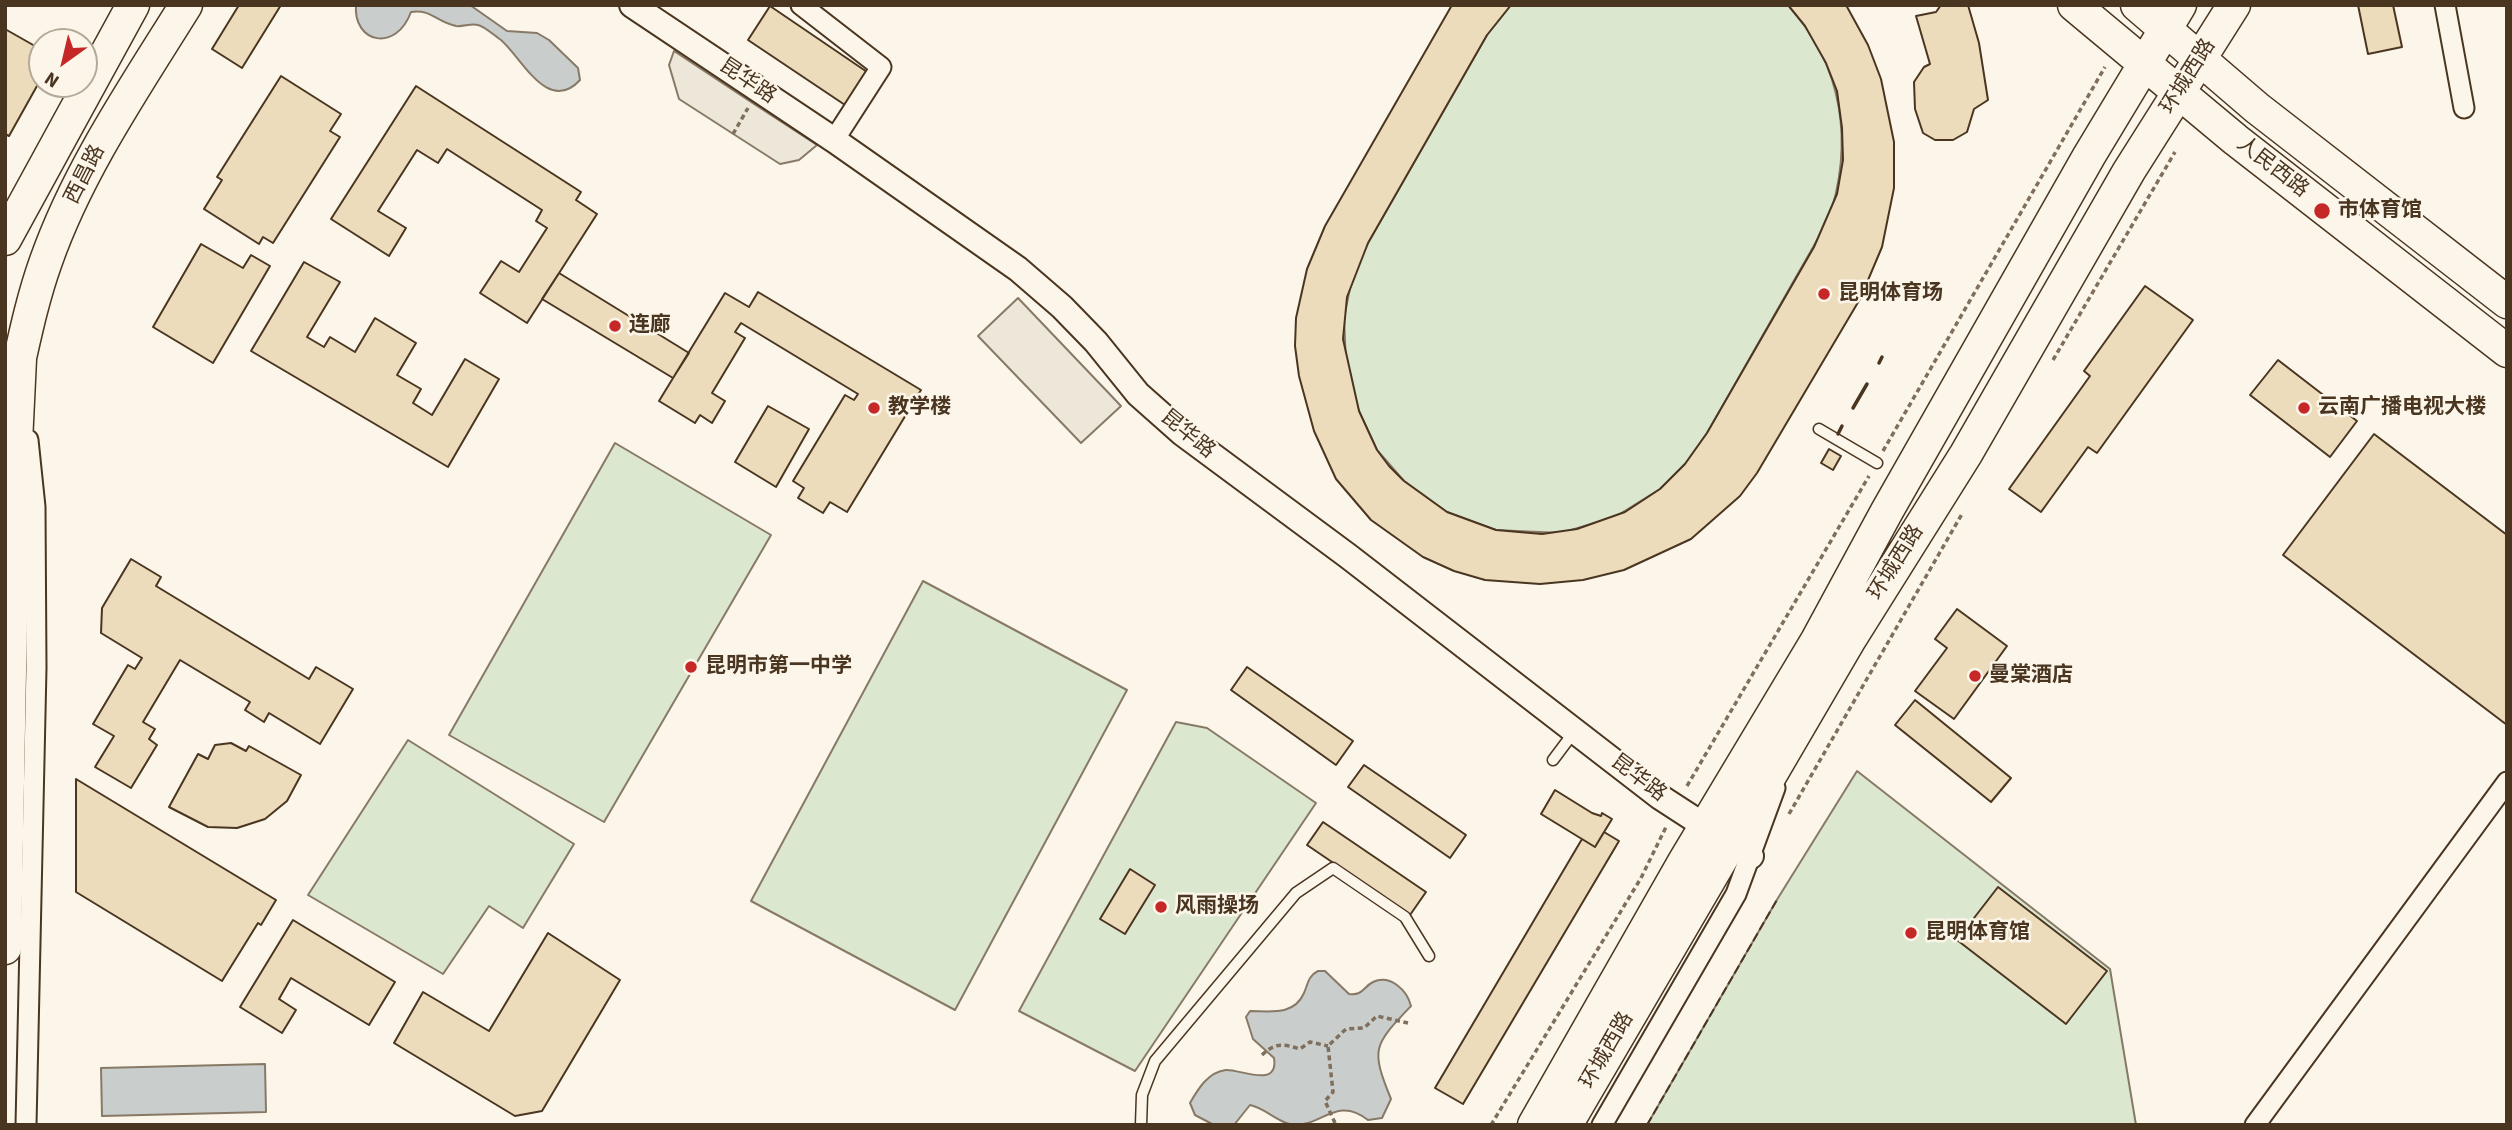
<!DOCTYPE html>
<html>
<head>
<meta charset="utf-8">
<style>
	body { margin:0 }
	#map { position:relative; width:2512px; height:1130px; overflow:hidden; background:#fbf6e9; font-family:"Source Sans 3",sans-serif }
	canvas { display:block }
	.frame { position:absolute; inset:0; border:7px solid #4a3520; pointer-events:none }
	.north { position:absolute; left:28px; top:28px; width:70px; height:70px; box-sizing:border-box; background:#fbf6e9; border:2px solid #b4a999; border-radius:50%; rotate:214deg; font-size:19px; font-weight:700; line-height:28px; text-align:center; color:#4a3520 }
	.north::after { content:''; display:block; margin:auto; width:24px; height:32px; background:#c62828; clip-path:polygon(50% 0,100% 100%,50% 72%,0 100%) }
</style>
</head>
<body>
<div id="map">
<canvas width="2512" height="1130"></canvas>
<div class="frame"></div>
<div class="north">N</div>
</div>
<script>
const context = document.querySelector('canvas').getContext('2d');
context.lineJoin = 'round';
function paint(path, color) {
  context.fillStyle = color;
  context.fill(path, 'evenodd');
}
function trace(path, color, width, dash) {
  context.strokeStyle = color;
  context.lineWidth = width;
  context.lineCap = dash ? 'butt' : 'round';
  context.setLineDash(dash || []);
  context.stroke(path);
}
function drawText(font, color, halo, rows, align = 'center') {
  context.font = font + ' "Source Sans 3","Noto Sans SC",sans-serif';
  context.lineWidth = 5;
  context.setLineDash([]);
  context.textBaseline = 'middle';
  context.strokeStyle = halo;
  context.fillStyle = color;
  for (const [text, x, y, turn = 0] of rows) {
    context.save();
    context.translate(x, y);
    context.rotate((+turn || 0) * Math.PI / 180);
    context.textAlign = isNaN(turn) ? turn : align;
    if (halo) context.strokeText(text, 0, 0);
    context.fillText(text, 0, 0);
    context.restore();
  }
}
const green = new Path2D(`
	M1511,5H1788C1844,66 1854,145 1828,221L1707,433L1685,464L1660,489L1615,517L1561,533L1496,530L1447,512L1404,481L1377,450L1359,411L1346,363L1344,318L1352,278L1368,243L1487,35Z
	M615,443L771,535L604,822L449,735Z
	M923,581L1127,690L955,1010L751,901Z
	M1176,722L1207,728L1316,803L1135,1071L1019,1011Z
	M408,740L574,844L523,928L489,906L443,974L308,895Z
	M1857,771L2110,969L2136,1125H1647L1778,898Z`);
const parking = new Path2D(`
	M674,51L751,102L817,145L799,160L780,164L679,99L669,65Z
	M1018,298L1121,406L1081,443L978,336Z`);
const water = new Path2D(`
	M356,5H470L507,31L537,33L549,40L578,68L580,80C548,115 522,58 501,40C495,36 484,26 478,25C471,23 463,27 456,26C436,22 432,9 411,12C396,53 353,43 356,5Z
	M1318,971H1325L1349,994C1363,996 1363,987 1373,982C1390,974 1407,990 1411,1006C1374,1045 1370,1048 1391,1099L1382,1118L1368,1120C1335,1094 1320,1130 1290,1124C1276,1121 1265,1108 1250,1105L1234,1125H1214L1195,1115L1190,1103C1198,1089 1208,1072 1226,1070C1240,1069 1279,1089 1274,1058L1253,1039L1246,1017L1250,1011C1270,1011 1294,1016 1304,993C1308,984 1308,976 1318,971Z
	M265,1064L266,1112L102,1116L101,1068Z`);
const building = new Path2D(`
	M239,5H281L242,68L212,49Z
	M1452,5H1511L1487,35L1368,243L1347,297L1343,339L1359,411L1377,450L1389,466L1404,481L1447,512L1496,530L1542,534L1577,529L1625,512L1660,489L1685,464L1707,433L1814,247L1837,194L1843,160L1842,128L1837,91L1826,63L1805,26L1788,5H1846L1868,45L1881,79L1894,142V188L1882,247L1860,299L1757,473L1740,496L1691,539L1624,570L1583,580L1540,584L1485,580L1454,571L1423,557L1371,520L1336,479L1314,431L1299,376L1295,346L1296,318L1307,269L1325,226Z
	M1941,5H1968L1979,43L1988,100L1974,109L1967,132L1953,140H1935L1923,133L1915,109L1914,82L1924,67L1930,64L1916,16L1936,12Z
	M2358,5H2393L2402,47L2368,54Z
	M770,6L873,76L851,109L748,40Z
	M5,29L42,50V65L37,74L42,77L9,136L5,134Z
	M281,76L341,114L330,131L340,137L273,243L263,237L259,244L204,209L222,180L217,177Z
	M416,86L581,192L576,200L597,214L527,323L480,293L501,261L519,272L547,228L536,221L542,210L447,149L438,163L417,150L378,211L406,228L389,256L331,219Z
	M201,244L243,268L251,255L270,266L213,363L153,327Z
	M304,262L340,282L307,337L324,347L330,337L355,352L375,318L416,343L397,375L421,389L413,403L432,415L465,359L499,379L448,467L251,351Z
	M559,273L689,353L673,378L542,299Z
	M2145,286L2193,320L2097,453L2088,447L2041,512L2009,489L2090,376L2084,371Z
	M758,292L921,390L847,512L830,502L823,513L798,498L804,488L793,481L845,395L854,400L858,394L741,323L735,332L745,338L712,393L725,401L712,423L700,415L695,423L659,401L725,293L749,307Z
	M2278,360L2357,421L2330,457L2250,395Z
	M768,406L809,429L776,487L735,462Z
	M2374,434L2507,535V725L2283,555Z
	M1829,449L1841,456L1833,470L1821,463Z
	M131,559L161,577L156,586L309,679L316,667L353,689L320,744L269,713L264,722L245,710L250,702L180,660L143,722L155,729L149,739L157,745L131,788L95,767L114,736L93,724L128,665L135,669L142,658L101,633L102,608Z
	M1957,609L2007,646L1954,719L1915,691L1947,648L1935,639Z
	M1247,667L1353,741L1336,765L1231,690Z
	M1915,700L2011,778L1991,802L1895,725Z
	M231,743L246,751L249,746L301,775L287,801L265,819L237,828L208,827L169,807L198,754L208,759L215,745Z
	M1364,765L1466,835L1450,858L1348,787Z
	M76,779L276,900L261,925L258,923L222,981L76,892Z
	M1555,790L1592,813L1601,816L1602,813L1612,819L1595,847L1541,814Z
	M1323,822L1426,892L1410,915L1307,845Z
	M1604,832L1619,841L1463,1104L1435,1088L1582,839L1595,847Z
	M1130,869L1155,885L1125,934L1100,919Z
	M1998,887L2107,971L2066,1024L1957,940Z
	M293,920L395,982L369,1025L291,978L279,999L296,1010L282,1033L240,1007Z
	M548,933L620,980L542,1111L515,1116L394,1043L423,992L489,1031Z`);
const path = new Path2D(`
	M733,134L748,108
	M2053,360L2175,152
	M1883,451L2105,67
	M1687,786L1869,476
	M1789,814L1962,514
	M1262,1055C1276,1042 1283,1044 1300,1049L1310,1042L1328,1046
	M1335,1123L1325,1101L1333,1092L1328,1046L1346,1029L1364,1028L1377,1016L1408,1023
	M1491,1125L1641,878L1666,827`);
const service = new Path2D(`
	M1819,429L1877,463
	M1553,760L1574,732
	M1141,1125L1142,1095L1155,1061L1296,893L1333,868L1405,917L1429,956`);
const minor = new Path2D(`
	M801,5L881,67L834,140
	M2445,5L2464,108
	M26,1125L36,668L35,507L28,440
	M1602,1125L1736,894L1775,788
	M2255,1125L2507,782`);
const tertiary = new Path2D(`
	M632,5L834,140L1018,269L1062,307L1096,342L1138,394L1182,433L1348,556L1660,797L1751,856`);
const primary = new Path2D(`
	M2074,5L2236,140L2507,351
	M2137,5L2257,108L2507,302
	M5,239L133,5
	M15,380C24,340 32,300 46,261C78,170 135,87 186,5
	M5,948L13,505L20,359
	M1534,1125L1684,862L1816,642L1887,511L2089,156L2180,5
	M1566,1125L1850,639L1966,454L2129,171L2234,5`);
const fence = new Path2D(`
	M1647,1125L1778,898`);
const wall = new Path2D(`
	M1879,363L1882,357
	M1853,408L1867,384
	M1838,434L1842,426`);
const markers = [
	[2322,211,9,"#c62828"],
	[1824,294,7,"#c62828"],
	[615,326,7,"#c62828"],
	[874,408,7,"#c62828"],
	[2304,408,7,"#c62828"],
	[691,667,7,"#c62828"],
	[1975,676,7,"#c62828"],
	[1161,907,7,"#c62828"],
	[1911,933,7,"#c62828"]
];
const streetNames = [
	["环城西路",2189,77,-58],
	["昆华路",747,82,34],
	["人民西路",2272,168,38],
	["西昌路",86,175,-63],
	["昆华路",1187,435,39],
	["环城西路",1897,563,-58],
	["昆华路",1638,779,37],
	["环城西路",1608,1051,-60]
];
const poiNames = [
	["市体育馆",2338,211],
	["昆明体育场",1838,294],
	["连廊",629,326],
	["教学楼",888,408],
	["云南广播电视大楼",2318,408],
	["昆明市第一中学",705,667],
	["曼棠酒店",1989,676],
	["风雨操场",1175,907],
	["昆明体育馆",1925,933]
];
paint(green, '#dce7d0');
trace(green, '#887966', 2);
paint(parking, '#ede7d9');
trace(parking, '#887966', 2);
paint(water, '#c9cecd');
trace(water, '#887966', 2);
paint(building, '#ecdcbc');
trace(building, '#4a3520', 2);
trace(service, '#4a3520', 13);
trace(minor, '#4a3520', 23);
trace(tertiary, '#4a3520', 28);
trace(primary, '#4a3520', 35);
trace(path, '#7f6f5c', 3.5, [5, 3.5]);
trace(service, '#fbf6e9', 10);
trace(minor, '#fbf6e9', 19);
trace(tertiary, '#fbf6e9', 24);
trace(primary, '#fbf6e9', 32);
trace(fence, '#4a3520', 2, [9, 3.5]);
trace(wall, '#4a3520', 3.5);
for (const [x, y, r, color] of markers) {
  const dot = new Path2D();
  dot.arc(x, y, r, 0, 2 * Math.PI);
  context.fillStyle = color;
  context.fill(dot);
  trace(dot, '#fbf6e9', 2.5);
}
drawText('21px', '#4a3520', '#fbf6e9', streetNames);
drawText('bold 21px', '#4a3520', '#fbf6e9', poiNames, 'left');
</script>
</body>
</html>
